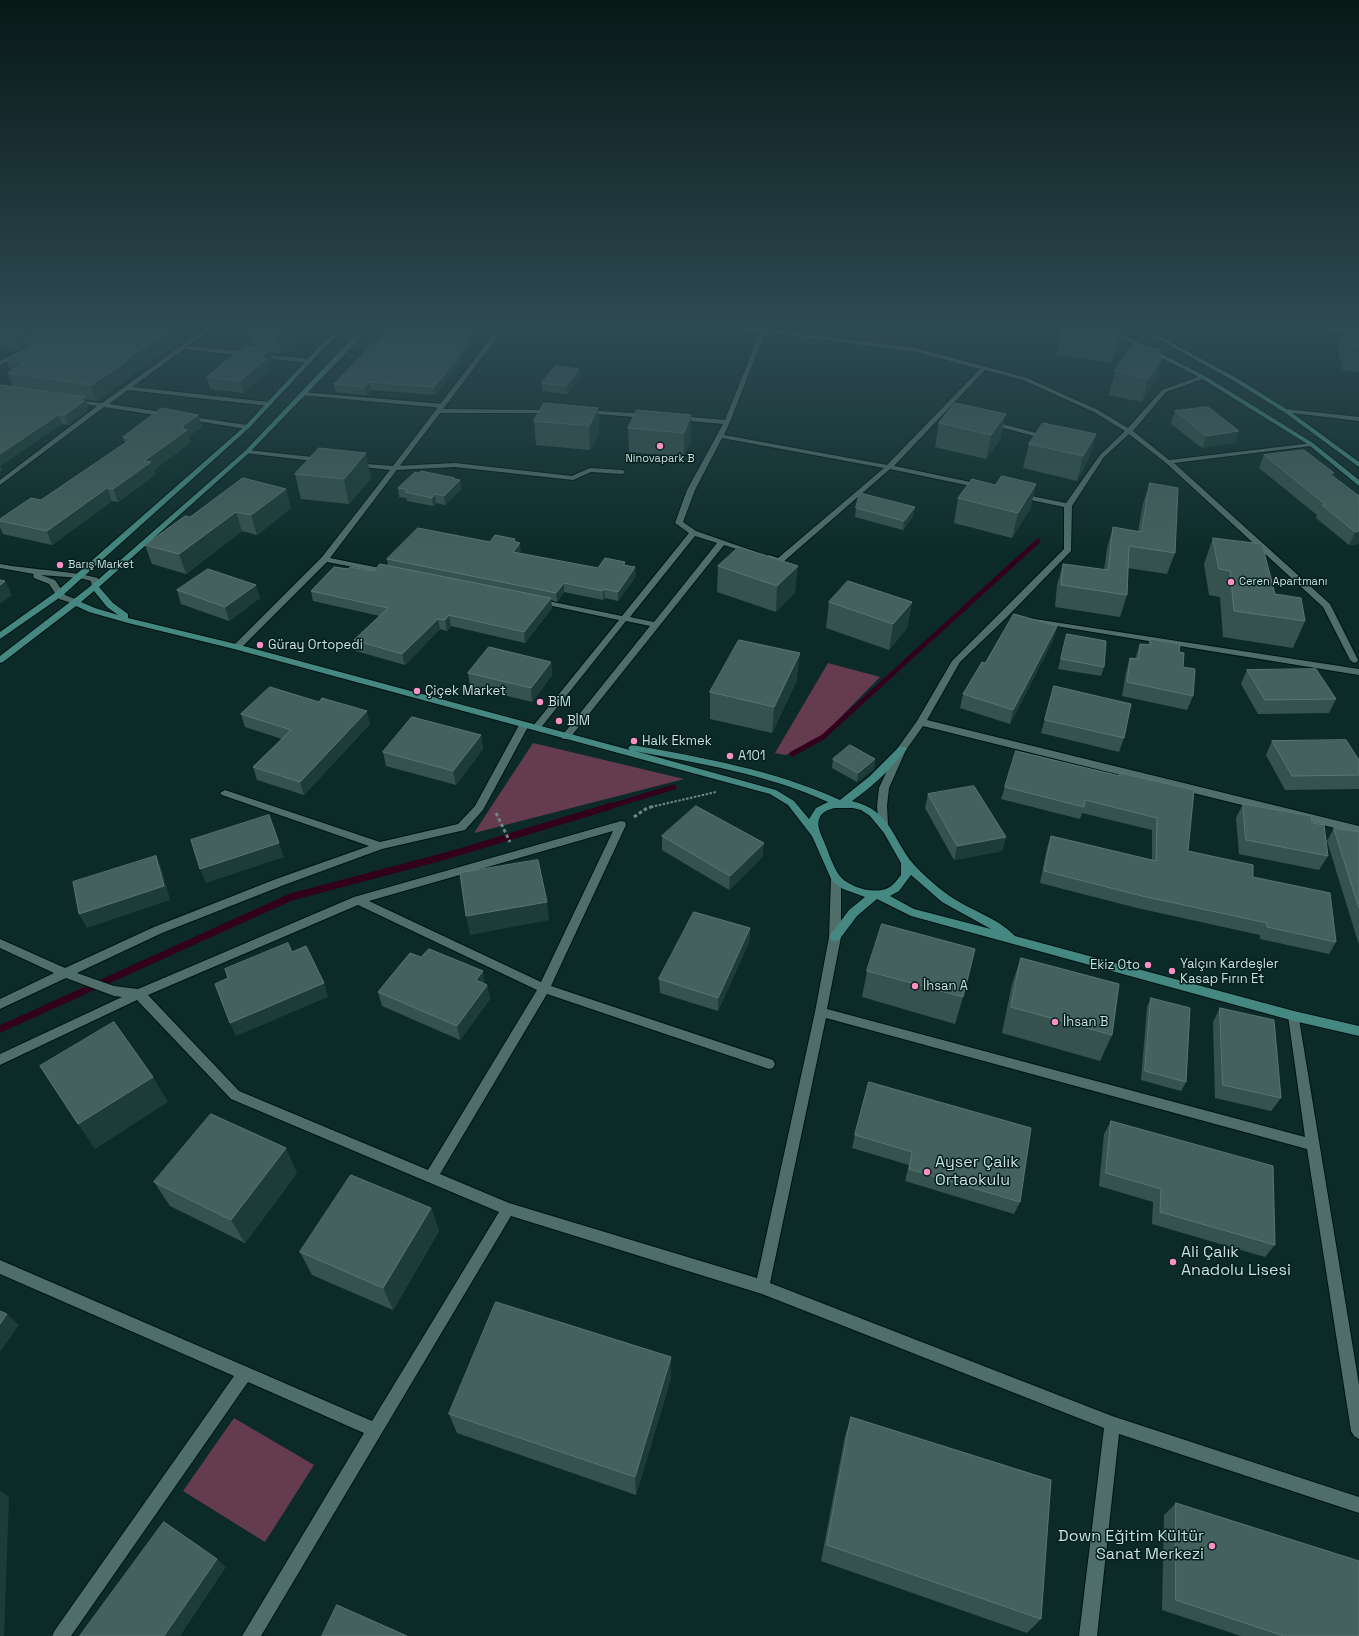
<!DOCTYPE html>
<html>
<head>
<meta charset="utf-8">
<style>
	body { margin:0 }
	canvas { display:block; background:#0c2b28 }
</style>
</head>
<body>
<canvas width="1359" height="1636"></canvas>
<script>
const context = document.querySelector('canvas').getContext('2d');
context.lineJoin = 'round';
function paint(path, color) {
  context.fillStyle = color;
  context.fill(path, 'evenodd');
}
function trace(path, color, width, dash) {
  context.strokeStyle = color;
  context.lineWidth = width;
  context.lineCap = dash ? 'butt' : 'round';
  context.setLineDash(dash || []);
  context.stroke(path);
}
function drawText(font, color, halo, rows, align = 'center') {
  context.font = font + ' "Space Grotesk",sans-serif';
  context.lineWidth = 3;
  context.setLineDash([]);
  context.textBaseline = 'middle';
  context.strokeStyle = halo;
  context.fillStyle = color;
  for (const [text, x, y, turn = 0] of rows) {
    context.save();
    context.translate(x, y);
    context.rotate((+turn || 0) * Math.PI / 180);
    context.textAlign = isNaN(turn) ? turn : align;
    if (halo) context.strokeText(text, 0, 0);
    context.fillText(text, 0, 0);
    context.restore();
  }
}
const green = new Path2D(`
	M828,663L880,677L822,736L786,755L775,753Z
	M533,743L684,779L474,833Z
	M234,1418L314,1465L265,1542L183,1491Z`);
const streamFar1 = new Path2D(`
	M792,754L823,737L1038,541
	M608,807L674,787`);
const stream = new Path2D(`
	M0,1029L291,897L446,856L611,806`);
const pathFar2 = new Path2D(`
	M1261,326L1292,332`);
const pathFar1 = new Path2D(`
	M651,807L716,792`);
const path = new Path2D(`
	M496,813L510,842
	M634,817L647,808L655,806`);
const lane = new Path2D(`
	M302,392L443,404L446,406L443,408L300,395V393Z
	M455,463L572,476L590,468L622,470L626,472L622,474L591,472L573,480L455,467L395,470L392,468L395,466Z`);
const street = new Path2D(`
	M209,326H215L188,346L309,359L312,361L309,363L184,349L132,387L269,402L272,404L269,406L128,390L109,404L168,413L171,415L168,417L104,407L0,485V480L97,406L73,402V400L102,403Z
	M500,326H506L443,409L553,410L556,412L555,413H440L330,558L390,570V574L327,562L240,649H234L233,647L234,645L322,557L390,470L355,466L353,465V463L393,466Z
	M727,326H740L761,328L762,326H768L767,329L916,348L1027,378L1098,410L1128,428L1162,390L1201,376H1205V378L1166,392L1133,431L1169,460L1313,443L1314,444L1311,446L1174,463L1330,604L1358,660L1357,662L1354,663L1350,660L1323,607L1166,463L1129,434L1104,457L1072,506L1071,551L1006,618L960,662L927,720L1359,826V834L923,726L906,750L889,788L887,806L888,824L887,827H879L877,806L879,788L897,749L917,721L952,661L1064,549V507L1021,498L1017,496L1021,494L1066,503L1100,455L1125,431L1094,412L1023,380L985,370L894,466L985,485V489L890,469L782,563H776L765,557L769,555L778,558L884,468L722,438L695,490L683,522L696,531L756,552L752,554L724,545L569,739H563L561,737L650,626L626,621L539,730H533L531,728L533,726L619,620L538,603H535V599H538L622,616L689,533L675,523L687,490L723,424L679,420L676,418L679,416L725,420L760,332L730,328ZM765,332L916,352L980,369L887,465L724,435L730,422ZM695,536L717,543L654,622L630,617Z
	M20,351L23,353L22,354L0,365V361Z
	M1286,409L1359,417V421L1284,412L1283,411Z
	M585,410L647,414L650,416L647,418L583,413L582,412Z
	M186,416L247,425L250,427L247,429L184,419L183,418Z
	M991,421L1051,437L1052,438L1049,440L989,424L988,423Z
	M247,450L322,458L325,460L322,462L245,453L244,452Z
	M0,564C32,570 66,570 98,578L99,587L98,589H92L91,581L80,578L41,575L55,580L65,595L78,600L79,602L75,604L59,599L49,584L34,578L33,576L34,574L0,568Z
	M1028,618L1359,669V675L1031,622H1028L1027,620Z
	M524,722L529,725L483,810L465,830L382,849L284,885L162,933L77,973L114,986L138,989L354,897L621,821L625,822L626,825L551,986L773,1060L775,1064L773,1068L769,1069L547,994L440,1174L509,1203L757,1278L815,1012L829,937L831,879L832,876H840L841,879V937L827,1009L1305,1137L1288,1016L1290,1013L1294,1011L1298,1013L1359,1385V1439L1354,1436L1351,1431L1307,1149L826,1018L770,1283L1112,1416L1359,1497V1513L1119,1434L1097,1636H1079L1104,1428L762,1294L511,1216L261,1636H242L364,1433L248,1382L71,1636H52L55,1630L234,1376L0,1274V1260L372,1421L499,1212L231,1099L137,1000L0,1065V1054L122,997L114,996L66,978L0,1009V999L54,973L0,948V939L65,968L154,927L276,879L369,846L222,795L220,793L225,790L380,842L458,824L475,806L519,725ZM613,831L541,982L369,901ZM358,905L537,990L428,1170L239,1091L148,995Z`);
const secondary = new Path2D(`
	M342,326H348L324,348L249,428L62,596L0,639V632L56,592L245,426L320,346Z
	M366,326H372L249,453L99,587L113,603L128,614V618L240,645L630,750L628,748L630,746L633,745C704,758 774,770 840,800L870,776L899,747H905L907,749L905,751C890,770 872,787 852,801C894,811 892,843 918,869C931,882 945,894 961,903C979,913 1001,921 1015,936L1294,1011L1359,1026V1036L1294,1021L911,916L877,899L857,916L839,940L835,941L831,940L829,937L831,934L849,910L865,897L843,889L832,881L812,836L788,805L770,794L234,649L128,623L89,612L76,606L3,662L0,663V656L92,585L245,451L340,351ZM94,591L107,607L118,615L95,608L81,602ZM635,751C701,764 767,774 828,802L816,808L809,819L794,801L776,790ZM835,808H853L861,810L870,816L884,833L901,863V875C897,880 893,886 888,888C874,895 848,887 839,875C833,866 829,854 825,844C822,836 815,825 820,817C822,812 829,809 835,808ZM911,875L942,902L991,929L914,909L890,896L899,891Z
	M1099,326H1106L1205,376L1313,443L1359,480V486L1309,445L1201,378Z
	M1135,326H1141L1238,379L1288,410L1359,462V467L1284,412L1234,381Z`);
const primary = new Path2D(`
	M1299,326H1317L1359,329V333L1302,328Z`);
const wall = new Path2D(`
	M0,326L191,330L192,332L131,375V377L96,401L85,399L88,406L86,408L87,411L68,425L62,424L0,466L2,470L0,471V385L13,387L8,373L11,372L6,360L28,348L27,347L19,350L0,347Z
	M246,326H313L280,354L271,353L273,360L267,365L269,371L243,393L210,389L207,377L254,347L253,342H250Z
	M392,326H478L458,367L435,395L371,390L366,395L336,392L334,384L378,343Z
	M1347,327L1359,329V372L1342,370L1338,350Z
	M1061,333L1118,340L1112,363L1056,355Z
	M1159,357L1156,380L1142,402L1109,395L1115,371Z
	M580,377L567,394L542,391V383Z
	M955,403L1001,438L986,459L935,447L939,423Z
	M598,408L599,432L590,450L536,445L534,421Z
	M1175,411L1235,443L1202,448L1171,424Z
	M198,415L202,427L189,436L191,442L154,470L155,475L118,502L112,501L52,545L3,534L0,527V519L41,500L125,443L123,437Z
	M691,415V439L684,457L629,452L628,428Z
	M1096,434L1089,458L1077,481L1023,468L1029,444Z
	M1264,455L1333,476L1359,496V544L1349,545L1316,518L1317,515L1259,468Z
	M295,474L371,478L349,504L301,499Z
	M243,478L291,508L257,535L242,531L186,574L152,564L145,545L190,517Z
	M455,480H460L461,489L445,505L436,503L433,506L407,501L406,498L399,497L398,488Z
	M1150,483L1175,553L1167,574L1128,568L1127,595L1120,617L1055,607L1057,585L1063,564L1104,570L1107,548L1113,527L1138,531L1143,503Z
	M1036,484L1030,509L1012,538L954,523L958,498L995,485Z
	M856,508L913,516L903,530L855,517Z
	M1213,538L1305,621L1293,648L1223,637L1220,597L1209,595L1204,564Z
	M515,539L516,542L521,552L520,553L598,568L625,562V565L636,576L618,601L605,598L603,600L564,592L557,602L551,600L552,608L525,643L451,626L447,631L440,629L405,665L356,651L354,640L380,616L313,601L311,591L348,569L374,571L388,566L387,559L490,542Z
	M718,566L795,592L776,612L717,592Z
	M177,590L260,598L229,621L181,604Z
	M829,602H912L907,628L889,650L826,628Z
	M1057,626L1053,640L1010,724L960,708L963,694L985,663Z
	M1067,634L1104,667L1101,676L1058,669Z
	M1150,639L1179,652L1183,667L1193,696L1187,710L1122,696L1126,672L1130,658L1135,659L1140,644L1148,645Z
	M551,662L552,675L532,702L470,687L468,673Z
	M1247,670L1336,699L1329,713L1258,714L1241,684Z
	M797,680L772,733L710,719V692Z
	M1054,686L1124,738L1119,752L1041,733Z
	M241,714L370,724L304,795L257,780L253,767L282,739L245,727Z
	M481,735L483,749L456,785L386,766L383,752Z
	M1272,741L1359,760V789L1285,790L1266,755Z
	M833,759H875L874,769L857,782L832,768Z
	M1120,773L1188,851L1253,877L1336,942L1329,954L1260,939V935L1137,908L1040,883L1047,848L1051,836L1152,860V830L1082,813L1080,819L1001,799L1005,787L1119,776Z
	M928,794L1006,837L1002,851L954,860L925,808Z
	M1243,804L1312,823L1328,856L1319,870L1239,854L1236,818Z
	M1334,828L1359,832V945L1327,841Z
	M662,836L764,843L762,857L729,890L662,850Z
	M750,928L749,942L718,1011L660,993L659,979Z
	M1021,958L1112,1035L1100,1061L1002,1033L1012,984Z
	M867,971L963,997L955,1024L862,997Z
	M485,984L487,985L490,999L460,1040L382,1006L378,992Z
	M1151,998L1186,1082L1181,1091L1141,1080L1147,1007Z
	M1220,1008L1281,1098L1271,1111L1215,1098L1213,1022Z
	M869,1082L1020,1202L1014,1214L905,1181L909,1165L852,1148L855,1135Z
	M1111,1121L1275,1245L1265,1257L1152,1224L1153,1202L1099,1186L1104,1134Z
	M297,1173L245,1243L170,1206L154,1182Z
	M431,1208L439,1231L393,1310L312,1275L300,1252Z
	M671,1357V1378L636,1495L457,1433L449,1414Z
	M851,1417L1041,1619L1027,1633L821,1561L845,1436Z
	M1176,1503L1359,1636H1241L1162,1610L1164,1515Z`);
const shadedWall = new Path2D(`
	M35,326H71L24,338L27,347L19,350L13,336Z
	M176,326H197L191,330L192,332L131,375V377L96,401L91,385L123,362Z
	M290,326H313L280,354L276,338Z
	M474,326H478L458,367L435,395L434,387Z
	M270,349L273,360L267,365L269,371L243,393L240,381L259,358Z
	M1161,350L1156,367L1163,357L1156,380L1142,402L1148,379L1157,356Z
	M579,369L580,377L567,394L566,386Z
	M369,382L371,390L366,395L365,387Z
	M85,397L88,406L86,408L87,411L68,425L65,415L78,401Z
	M598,408L599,432L590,450L589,426Z
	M1006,414L1001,438L986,459L991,435Z
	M58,415L62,424L0,466L2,470L0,471V454Z
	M198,415L202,427L189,436L191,442L154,470L155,475L118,502L113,489L181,427Z
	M691,415V439L684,457V433Z
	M1239,431L1235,443L1202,448L1206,436Z
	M1096,434L1089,458L1077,481L1083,456Z
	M366,453L371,478L349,504L344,479Z
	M455,478L456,484L460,480L461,489L445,505L444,496Z
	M1036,484L1030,509L1012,538L1018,513Z
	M107,488L112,501L52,545L47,531Z
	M286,489L291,508L257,535L251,515Z
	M435,494L436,503L433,506L432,498Z
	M915,507L913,516L903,530L904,521Z
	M236,512L242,531L186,574L179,554Z
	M1359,531V544L1349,545L1355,532Z
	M515,539L516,548L520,543L521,552L514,560L513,552V541Z
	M798,566L795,592L776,612L777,586Z
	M635,567L636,576L618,601V592Z
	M5,581L12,595L0,604V585Z
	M564,583V592L557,602L556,593Z
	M256,585L260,598L229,621L225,607Z
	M604,589L605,598L603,600V591Z
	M551,598L552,608L525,643L524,632Z
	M912,602L907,628L889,650L893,624Z
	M449,615L451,626L447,631L445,620Z
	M438,619L440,629L405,665L402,654Z
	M1057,626L1053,640L1010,724L1013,710Z
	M800,653L797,680L772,733L774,707Z
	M551,662L552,675L532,702L531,688Z
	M367,711L370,724L304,795L300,782Z
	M481,735L483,749L456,785L453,771Z
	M875,759L874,769L857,782L858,773Z
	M1006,837L1002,851L954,860L957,846Z
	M279,843L284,857L206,883L200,869Z
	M764,843L762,857L729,890L730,876Z
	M156,856L162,870L170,900L87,928L79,914Z
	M547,902L549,920L470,935L466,916Z
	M750,928L749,942L718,1011V998Z
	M483,971L485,985L476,980Z
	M324,983L328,997L236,1036L230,1023Z
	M487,985L490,999L460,1040L457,1026Z
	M153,1077L168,1102L95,1149L78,1124Z
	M286,1148L297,1173L245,1243L231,1220Z
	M431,1208L439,1231L393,1310L383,1288Z
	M7,1314L19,1325L0,1352V1324Z
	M671,1357V1378L636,1495L635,1477Z
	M0,1491L9,1497L4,1636H0Z
	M217,1559L226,1567L180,1636H164Z`);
const building = new Path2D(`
	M0,326H35L13,336L0,333Z
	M49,326H176L123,362H126L91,385L8,373L25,363L6,360L40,341L24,338Z
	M247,326H290L276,338L251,335L261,327Z
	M392,326H474L457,360L434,387L369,382L365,387L334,384L362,355L372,343H378Z
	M1063,326H1121L1118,340L1061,333Z
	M1347,327L1359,329V348L1351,347Z
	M1134,344L1161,350L1157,356L1163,357L1148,379L1115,371Z
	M245,346L270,349L259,358L266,359L240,381L207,377Z
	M555,366L579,369L566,386L542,383Z
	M0,385H1L85,397L78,401H84L65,415H58L0,454Z
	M544,403L598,408L589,426L534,421Z
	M955,403L1006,414L991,435L939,423Z
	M1208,407L1239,431L1206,436L1175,411Z
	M162,408L198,415L181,427H184L182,429L187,430L144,461L151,462L113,489L107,488L47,531L0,521V519L31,498L41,500L131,439L123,437Z
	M637,410L691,415L684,433L628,428Z
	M1043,423L1096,434L1083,456L1029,444Z
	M319,448L366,453L344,479L295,474Z
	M1304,450L1334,473L1330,474L1359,496V531L1355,532L1322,505H1326L1264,455Z
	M421,471L455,478L454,479L460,480L444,496L435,494L432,498L405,492L408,490L398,488L415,472L419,473Z
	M1002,476L1036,484L1018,513L958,498L972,479L995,485Z
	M243,478L286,489L251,515L236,512L179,554L145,545L185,516L190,517Z
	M1150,483L1178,488L1175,553L1129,546L1127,595L1061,585L1063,564L1108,570L1113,527L1141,532Z
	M860,493L915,507L904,521L856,508Z
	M418,528L490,542L495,535L515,539L513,541L520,543L513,552L598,568L605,558L625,562L623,565L635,567L618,592L604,589L603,591L564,583L556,593L387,559Z
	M1213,538L1262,544L1275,594L1301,598L1305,621L1234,611L1230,571L1219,569Z
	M739,547L798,566L777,586L718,566Z
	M380,564L551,598L524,632L449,615L445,620L438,619L402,654L354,640L388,608L311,591L334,567L348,569L350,567L374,571Z
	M208,569L256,585L225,607L177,590Z
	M0,580L5,581L0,585Z
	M848,581L912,602L893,624L829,602Z
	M1014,614L1057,626L1013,710L963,694L982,662L985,663Z
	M1067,634L1106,641L1104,667L1061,659Z
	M1150,639L1180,644L1179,652L1184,653L1183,667L1195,669L1193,696L1127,682L1130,658L1138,659L1140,644L1150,645Z
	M739,640L800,653L774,707L710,692Z
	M489,647L551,662L531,688L468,673Z
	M1316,669L1336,699L1265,700L1247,670Z
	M1054,686L1131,704L1124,738L1045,720Z
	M270,687L319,702L322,698L367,711L300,782L253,767L291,730L241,714Z
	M412,717L481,735L453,771L383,752Z
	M1346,740L1359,760V775L1292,776L1272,741Z
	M850,745L875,759L858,773L833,759Z
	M1016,751L1120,776V773L1194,790L1188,851L1253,865V877L1330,893L1336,942L1267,927V923L1142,896L1044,871L1051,836L1156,861L1157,818L1085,800L1084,807L1005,787Z
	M974,786L1006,837L957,846L928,794Z
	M1243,804L1311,816L1312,823L1324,825L1328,856L1246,840Z
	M696,806L764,843L730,876L662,836Z
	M269,815L279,843L200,869L191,840Z
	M1334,828L1359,832V908Z
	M156,856L164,886L79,914L73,882Z
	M538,860L547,902L466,916L460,873Z
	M694,912L750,928L718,998L659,979Z
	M882,924L975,949L963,997L867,971Z
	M288,943L292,952L306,946L324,983L230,1023L215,984L228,978L225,969Z
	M429,949L483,971L476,980L487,985L457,1026L378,992L410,953L421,957Z
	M1021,958L1119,984L1112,1035L1011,1007Z
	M1151,998L1190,1008L1186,1082L1145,1071Z
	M1220,1008L1274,1020L1281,1098L1223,1085Z
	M114,1022L153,1077L78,1124L40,1066Z
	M869,1082L1031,1128L1020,1202L909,1169L912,1152L855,1135Z
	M211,1114L286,1148L231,1220L154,1182Z
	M1111,1121L1273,1166L1275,1245L1160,1212L1161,1189L1106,1173Z
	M351,1175L431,1208L383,1288L300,1252Z
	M496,1302L671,1357L635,1477L449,1414Z
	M0,1311L7,1314L0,1324Z
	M851,1417L1051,1480L1041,1619L827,1545Z
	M1176,1503L1359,1561V1636H1284L1176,1600Z
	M164,1522L217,1559L164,1636H80Z
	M337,1605L407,1636H322Z`);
const markers = [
	[660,446,4,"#fc8fc3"],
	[60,565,4,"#fc8fc3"],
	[1231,582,4,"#fc8fc3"],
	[260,645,4,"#fc8fc3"],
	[417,691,4,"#fc8fc3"],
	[540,702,4,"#fc8fc3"],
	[559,721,4,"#fc8fc3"],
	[634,741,4,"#fc8fc3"],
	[730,756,4,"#fc8fc3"],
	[1148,965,4,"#fc8fc3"],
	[1172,971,4,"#fc8fc3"],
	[915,986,4,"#fc8fc3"],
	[1055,1022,4,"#fc8fc3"],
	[927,1172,4,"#fc8fc3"],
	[1173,1262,4,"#fc8fc3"],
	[1212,1546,4,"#fc8fc3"]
];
const farPoinames = [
	["Ninovapark B",660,459,"center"],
	["Barış Market",68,565],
	["Ceren Apartmanı",1239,582]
];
const poiNames = [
	["Güray Ortopedi",268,645],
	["Çiçek Market",425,691],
	["BiM",548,702],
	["BİM",567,721],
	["Halk Ekmek",642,741],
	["A101",738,756],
	["Yalçın Kardeşler",1180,964],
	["Kasap Fırın Et",1180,979],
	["Ekiz Oto",1140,965,"right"],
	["İhsan A",923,986],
	["İhsan B",1063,1022]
];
const nearPoinames = [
	["Ayser Çalık",935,1163],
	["Ortaokulu",935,1181],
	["Ali Çalık",1181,1253],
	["Anadolu Lisesi",1181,1271],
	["Down Eğitim Kültür",1204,1537,"right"],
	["Sanat Merkezi",1204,1555,"right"]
];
paint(green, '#653b4e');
trace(streamFar1, '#32001c', 5);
trace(stream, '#32001c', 7);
trace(lane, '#001210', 2);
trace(street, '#001210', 2);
trace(secondary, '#001210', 2);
trace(primary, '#001210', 2);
trace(pathFar2, '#6f8784', 1.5, [2, 1.5]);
trace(pathFar1, '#6f8784', 2, [2.5, 1.5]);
trace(path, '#6f8784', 3, [3.5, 2.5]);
paint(lane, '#4f6e6a');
paint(street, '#4f6e6a');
paint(secondary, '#448881');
paint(primary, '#3aa399');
paint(wall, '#35524e');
paint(shadedWall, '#1d3c38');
paint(building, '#45615d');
trace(building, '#5a7571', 1);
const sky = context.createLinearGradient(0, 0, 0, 555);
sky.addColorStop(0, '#071816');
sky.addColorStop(0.59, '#2e4a53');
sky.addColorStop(1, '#2e4a5300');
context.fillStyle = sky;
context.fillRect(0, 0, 1359, 555);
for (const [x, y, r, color] of markers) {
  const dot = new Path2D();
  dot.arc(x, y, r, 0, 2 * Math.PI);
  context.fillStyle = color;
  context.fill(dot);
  trace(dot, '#02211e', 1.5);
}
drawText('11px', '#cedfdd', '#02211e', farPoinames, 'left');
drawText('13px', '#cedfdd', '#02211e', poiNames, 'left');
drawText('16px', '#cedfdd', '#02211e', nearPoinames, 'left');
</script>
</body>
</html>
